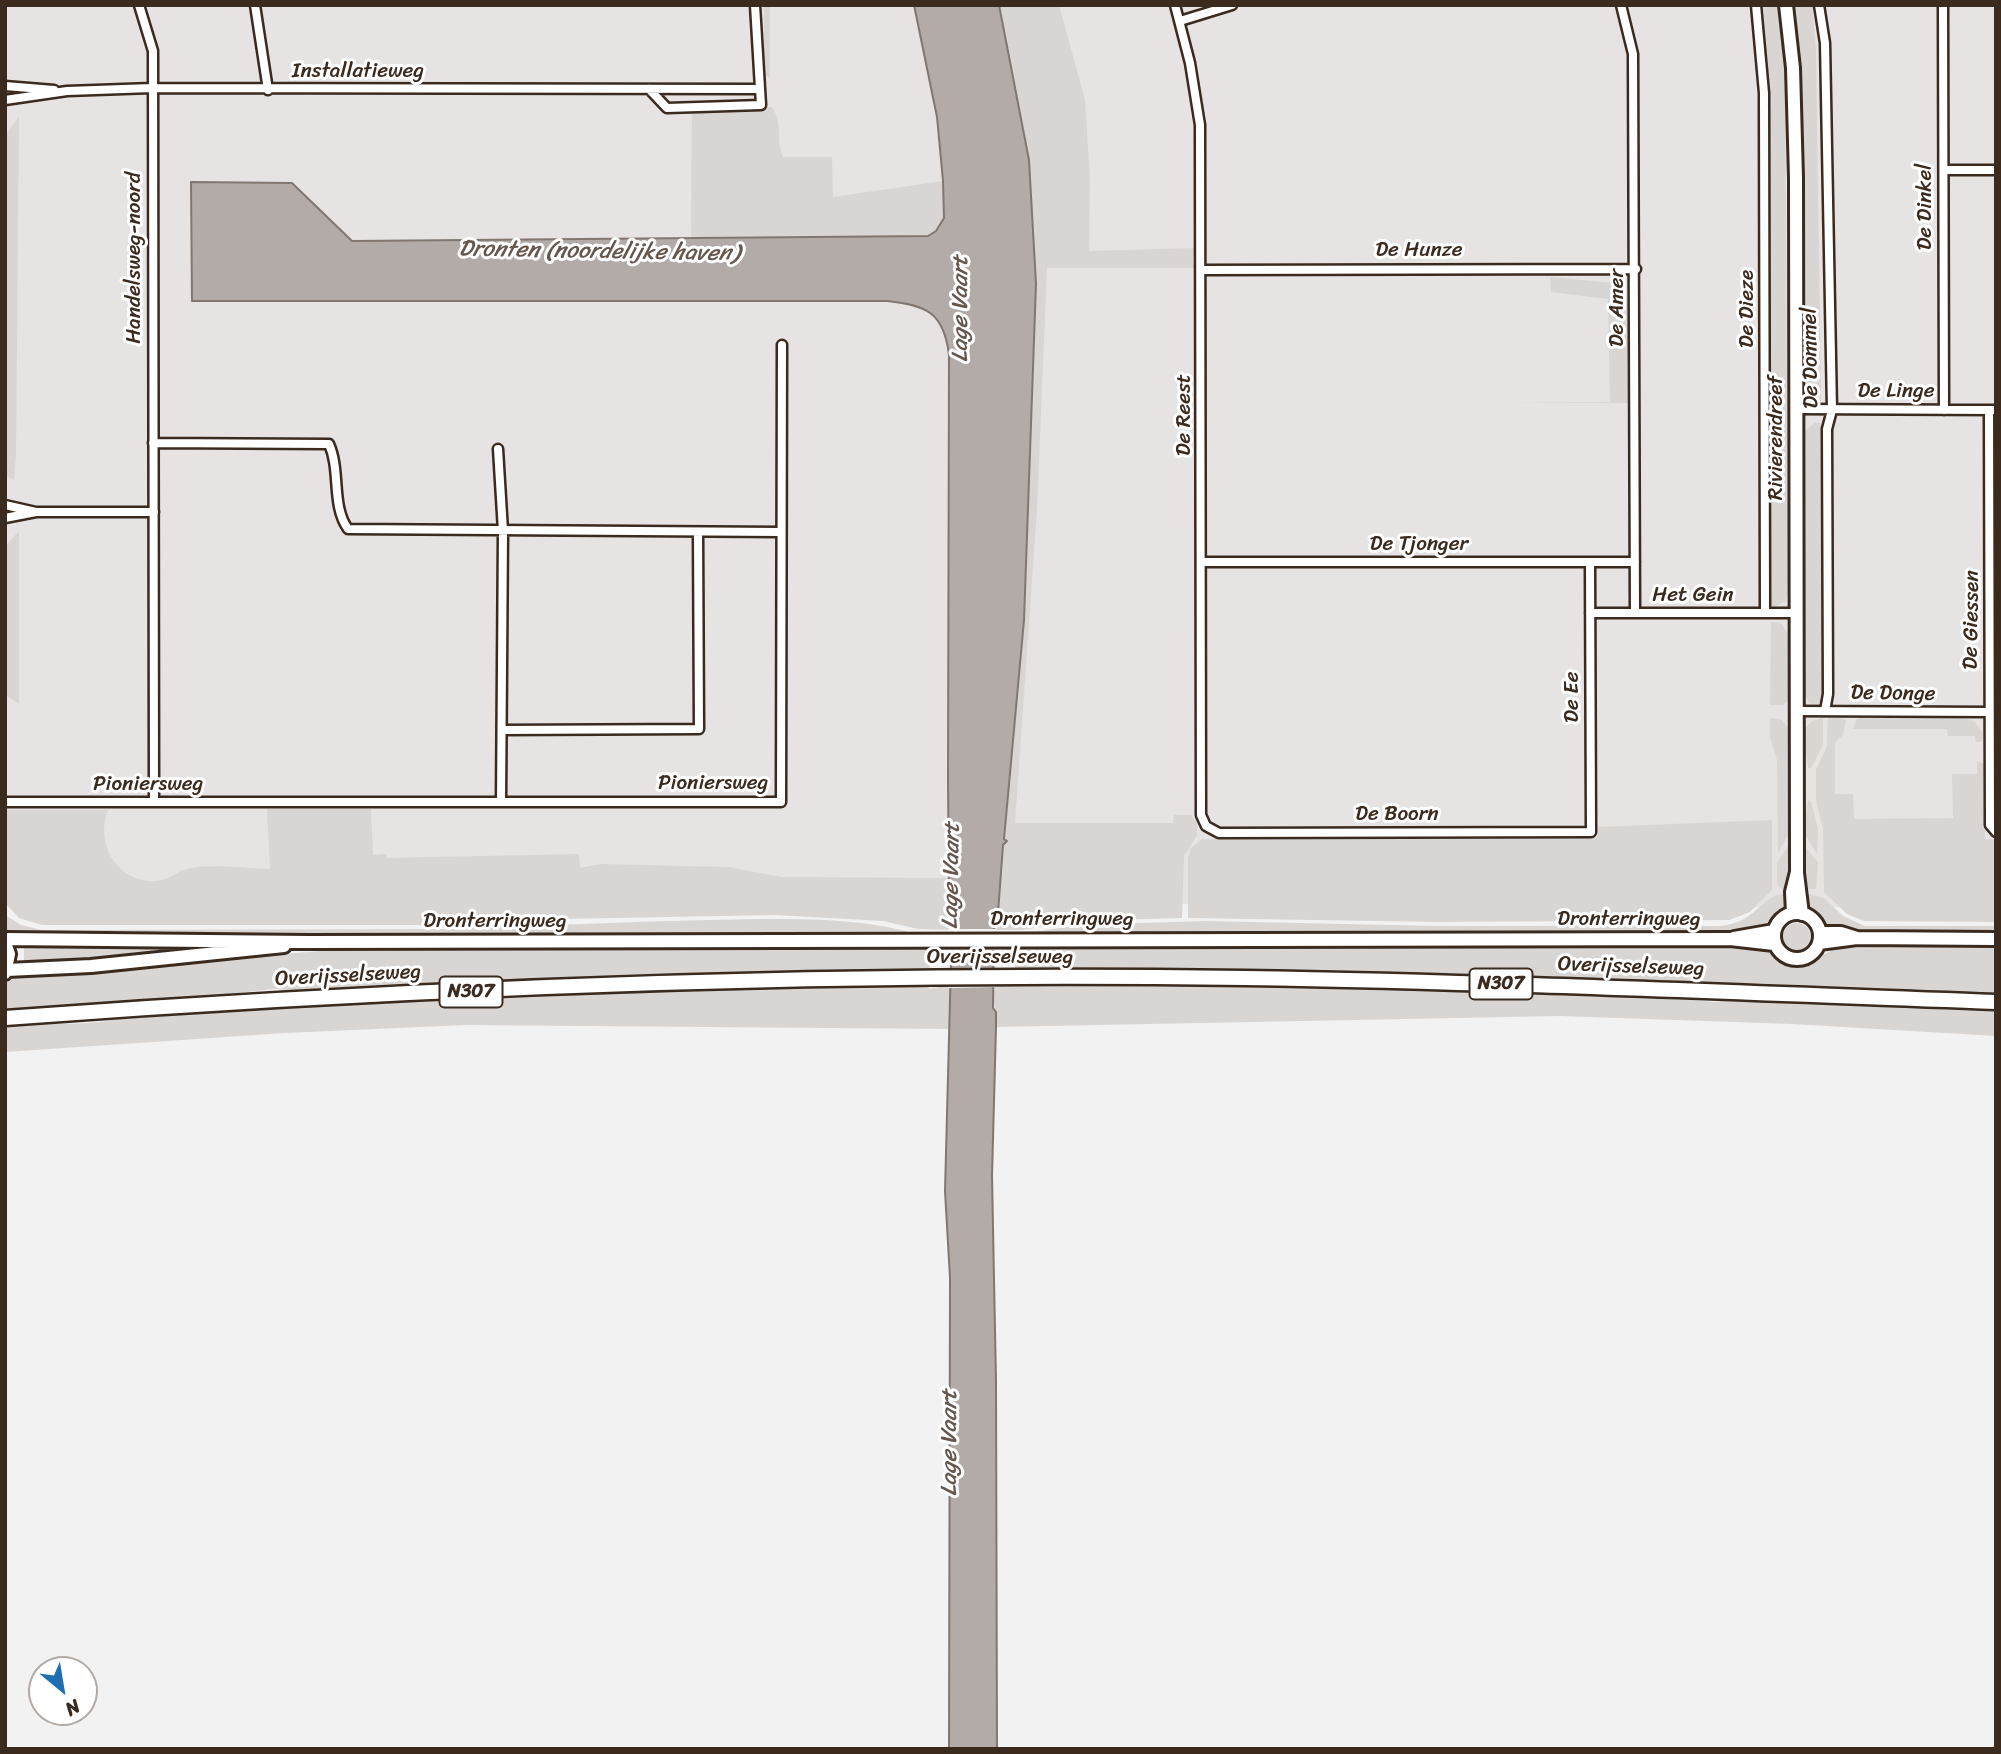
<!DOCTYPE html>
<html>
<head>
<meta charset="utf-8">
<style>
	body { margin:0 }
	#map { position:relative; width:2001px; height:1754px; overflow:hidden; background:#f3f2f2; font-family:Sriracha,sans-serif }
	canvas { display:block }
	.frame { position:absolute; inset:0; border:7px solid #3b2a1e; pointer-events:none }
	.north { position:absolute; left:28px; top:1656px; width:70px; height:70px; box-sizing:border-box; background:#fff; border:2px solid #b1aaa5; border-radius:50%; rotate:150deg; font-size:19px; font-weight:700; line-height:28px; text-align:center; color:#3b2a1e }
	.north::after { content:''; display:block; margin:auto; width:24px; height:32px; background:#1f6fb2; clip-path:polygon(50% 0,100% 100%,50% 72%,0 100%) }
</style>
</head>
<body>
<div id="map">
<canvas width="2001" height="1754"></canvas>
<div class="frame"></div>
<div class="north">N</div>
</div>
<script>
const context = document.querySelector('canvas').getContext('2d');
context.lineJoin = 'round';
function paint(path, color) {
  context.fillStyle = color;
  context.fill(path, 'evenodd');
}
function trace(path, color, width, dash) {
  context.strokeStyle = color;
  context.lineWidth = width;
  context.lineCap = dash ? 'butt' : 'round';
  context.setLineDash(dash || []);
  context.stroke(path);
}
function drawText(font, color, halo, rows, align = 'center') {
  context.font = font + ' Sriracha,sans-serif';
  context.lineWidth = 6;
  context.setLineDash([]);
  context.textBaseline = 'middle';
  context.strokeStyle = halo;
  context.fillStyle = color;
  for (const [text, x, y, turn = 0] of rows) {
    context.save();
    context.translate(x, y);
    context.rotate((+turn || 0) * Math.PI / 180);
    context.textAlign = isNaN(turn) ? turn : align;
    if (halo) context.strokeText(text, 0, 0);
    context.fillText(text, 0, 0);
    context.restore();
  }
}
const built = new Path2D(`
	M5,5H1996V908L5,898Z`);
const green = new Path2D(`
	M764,5H770V77L764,76Z
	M999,5H1059L1085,100L1090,178L1089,251L1195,248V268H1047L1037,509L1015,823H1173L1174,815H1191L1197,822V835L1184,856L1182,918L1079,921L1022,930H994L1003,845L1007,841L1004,840L1024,620L1036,284L1029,160Z
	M1759,5H1780L1785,78L1788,589L1786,601L1775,607L1771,605L1770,597L1767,118Z
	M1793,5H1812L1816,51L1821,399L1814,405L1802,397V136Z
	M772,107C784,126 775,139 783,157H832L833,197L943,181C944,211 951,232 915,238L691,240L692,108Z
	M19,117L16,455L14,480L5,475V136Z
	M1550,277L1614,283L1628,298L1629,403H1509L1610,402L1608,299L1551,292Z
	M1815,423H1820L1822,432L1824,698L1817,705L1810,703L1803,693L1804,431Z
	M19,531V704L5,695V547Z
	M1771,622L1781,623L1791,639V698L1783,705H1770Z
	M1962,717L1975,722L1984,735L1981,742H1976L1975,736H1948L1947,729H1853L1857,718Z
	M1770,718L1782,720L1791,732V830L1778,853L1777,760L1770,737Z
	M1823,718V745L1811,768H1808L1804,730L1812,721Z
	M1828,718H1843L1846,721L1843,735L1835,743V794H1853L1854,819L1953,818L1952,774H1977V761L1984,764L1985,839L1996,840V922L1864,921L1847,914L1824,892L1823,829L1816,800V770L1827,746Z
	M1808,800L1811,801L1818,829L1817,854L1804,833Z
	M267,809H371L373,855L386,854V858L579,854L580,868L601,864L728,867L782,877L949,878L952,930L918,929L883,921L775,915L505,920L464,925H42L19,918L7,905L5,810H108C94,845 119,884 157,881C169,880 177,871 187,869C209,863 246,869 270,869Z
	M1772,820V890L1750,912L1729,920L1438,922L1188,918V857L1191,848L1202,839L1597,838L1598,827Z
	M1791,843L1788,889H1782L1777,884V862Z
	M1803,845L1818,862L1816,889H1807Z
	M1780,894H1788C1786,931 1744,929 1716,932L1022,934L1078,925L1206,921L1436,926H1721C1755,922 1755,903 1780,894Z
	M1808,894L1824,898L1843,916L1865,926H1996V934L1835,929C1819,924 1808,910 1808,894Z
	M5,915L21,925L41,930L446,929C533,926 621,922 708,920C778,919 853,915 920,935L14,936L5,933Z
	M1783 937a14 14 0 1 1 28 0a14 14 0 1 1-28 0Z
	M24,943L253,947L24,966Z
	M938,946L939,950L929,952L930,971L561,980L317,991L273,989L203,997L5,1011V982L16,975L347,949Z
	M1006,946H1731L1769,949L1781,960L1794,965L1809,962L1836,948L1996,946V996C1969,995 1941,995 1914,993C1876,991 1851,984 1811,988L1474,975L1015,970V952L1006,950Z
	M952,984L949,1029L466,1025L285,1033L5,1052V1025C37,1023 69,1025 100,1022C113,1021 125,1017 137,1016C399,995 662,990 925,985L930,989Z
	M993,985L1387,987L1633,994L1713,1002L1748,999L1996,1010V1036L1792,1024L1560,1016L996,1027Z`);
const water = new Path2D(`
	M914,5H999L1029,160L1036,284L1024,620L1004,839L1007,841L1003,845L998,913L994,923L993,1008L996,1012V1027L992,1176L996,1381L997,1749H949L950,1278L945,1191L952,923L949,892L948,781L949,355C944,313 927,305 887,301H192L191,182L292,183L352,241L928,236L936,231L944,218L943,181L937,117Z`);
const pier = new Path2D(`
	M948,929H997V950L948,951Z
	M948,968H997V987L948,988Z`);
const minor = new Path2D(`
	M139,5L153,51L154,802
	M255,5L268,90
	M1175,5L1190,63L1200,125L1201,815L1206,826L1219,833L1591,832L1590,562
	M1621,5L1633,54L1635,613
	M1756,5L1764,93L1765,613
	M1819,5L1825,43L1832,410L1827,429L1828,694L1825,711
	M1943,5L1944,410
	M1180,21L1232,5
	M5,86L54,90
	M649,89L667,108L761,105L755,5
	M5,100L67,91L152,88L758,89
	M1944,170H1996
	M1202,270L1636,269
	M1797,409L1996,410
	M1989,410L1990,825L1996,832
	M153,443L329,444C341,471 331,505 348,529L781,532
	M498,449L503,531L501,802
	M5,505L36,512H154
	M5,518L36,512
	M1202,562H1635
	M1590,613H1796
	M1796,711L1989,712
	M502,730L699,729L698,532
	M5,802H781L782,345`);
const secondary = new Path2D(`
	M1786,5L1793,68L1796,178L1797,872L1792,892L1793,913
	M1797,873L1802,914
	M1774 936a23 23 0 1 1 46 0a23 23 0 1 1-46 0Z
	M1820,933H1841L1857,938
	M1734,938L1774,931
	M5,939L309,942L1730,939L1774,944
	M5,943L9,954L5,973
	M1819,943L1857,938L1996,939
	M7,970L91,966L284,946`);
const trunk = new Path2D(`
	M5,1018C417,987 832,972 1245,978C1496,982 1746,993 1996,1002`);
const shields = [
	[1501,984,63],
	[471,992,63]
];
const shieldNames = [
	["N307",1501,984],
	["N307",471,992]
];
const streetNames = [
	["Installatieweg",358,72],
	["De Dinkel",1926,207,-90],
	["De Hunze",1419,251],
	["Handelsweg-noord",135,258,-90],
	["De Amer",1618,308,-90],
	["De Dieze",1748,309,-90],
	["De Dommel",1811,358,-91],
	["De Linge",1896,392],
	["De Reest",1185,415,-90],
	["Rivierendreef",1777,438,-90],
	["De Tjonger",1419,545],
	["Het Gein",1693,596],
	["De Giessen",1972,620,-89],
	["De Donge",1893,694,1],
	["De Ee",1573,697,-90],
	["Pioniersweg",713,784],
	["Pioniersweg",148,785],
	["De Boorn",1397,815],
	["Dronterringweg",1062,920],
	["Dronterringweg",1629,920],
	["Dronterringweg",495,922],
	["Overijsselseweg",1000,958],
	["Overijsselseweg",1631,967,2],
	["Overijsselseweg",348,976,-3]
];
const waterNames = [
	["Dronten (noordelijke haven)",599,252,1],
	["Lage Vaart",961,309,-90],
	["Lage Vaart",952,876,-89],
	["Lage Vaart",950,1443,-90]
];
paint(built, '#e6e3e2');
paint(green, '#d8d5d2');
paint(water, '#b2aba7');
trace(water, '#827770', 2);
paint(pier, '#f3f2f2');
trace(minor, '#3b2a1e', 13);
trace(secondary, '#3b2a1e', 18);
trace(trunk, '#3b2a1e', 19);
trace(minor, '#fff', 8);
trace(secondary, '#fff', 12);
trace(trunk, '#fff', 14);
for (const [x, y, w] of shields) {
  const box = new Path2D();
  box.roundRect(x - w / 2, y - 15.5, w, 31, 5);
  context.fillStyle = '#fff';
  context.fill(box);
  trace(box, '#3b2a1e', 2);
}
drawText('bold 19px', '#3b2a1e', null, shieldNames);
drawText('21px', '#3b2a1e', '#fff', streetNames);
drawText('italic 23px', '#65574e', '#fff', waterNames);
</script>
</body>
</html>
